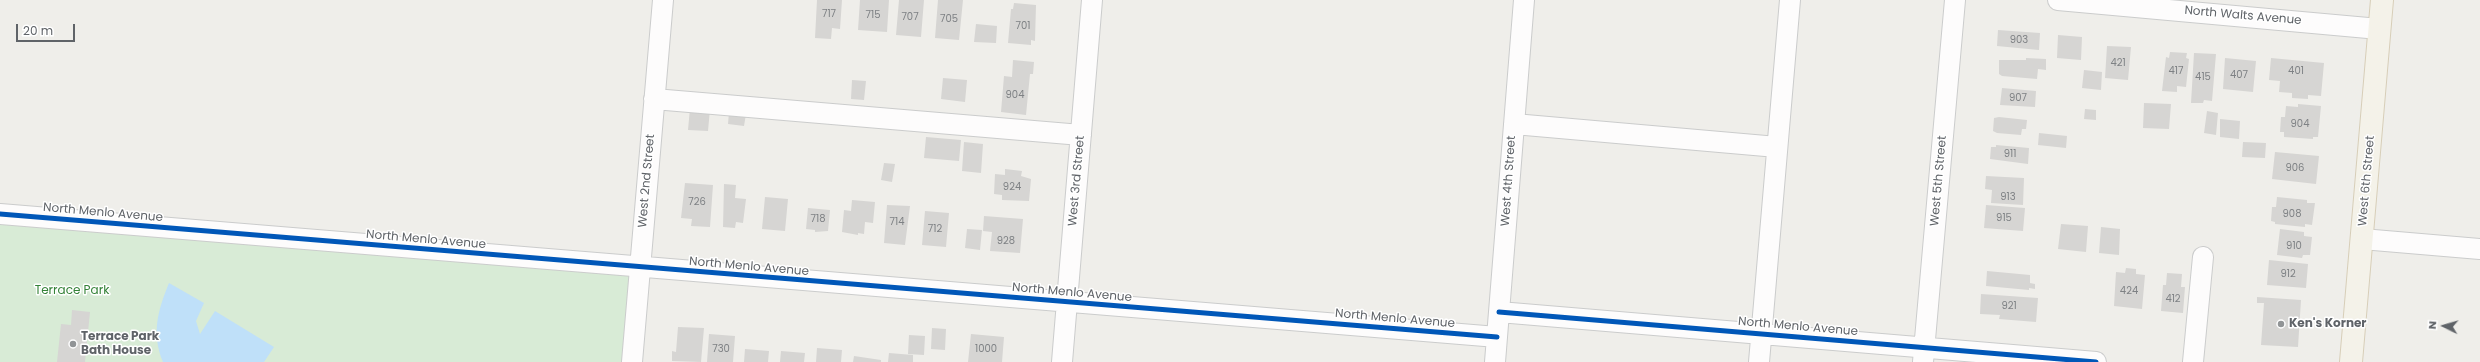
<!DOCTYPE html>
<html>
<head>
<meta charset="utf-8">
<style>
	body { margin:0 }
	#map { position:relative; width:2480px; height:362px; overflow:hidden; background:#efeeea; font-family:Poppins,sans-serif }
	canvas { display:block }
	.north { position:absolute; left:2424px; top:306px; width:40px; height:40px; -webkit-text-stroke:3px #fff; paint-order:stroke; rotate:275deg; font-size:11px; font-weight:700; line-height:16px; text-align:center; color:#5f6368 }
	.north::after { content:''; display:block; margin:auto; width:14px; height:18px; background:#5f6368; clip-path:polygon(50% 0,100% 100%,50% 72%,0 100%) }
	.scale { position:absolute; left:16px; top:24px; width:59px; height:18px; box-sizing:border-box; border:2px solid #5f6368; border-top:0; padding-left:5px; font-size:12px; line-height:14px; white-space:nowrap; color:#5f6368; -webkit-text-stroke:3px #fff; paint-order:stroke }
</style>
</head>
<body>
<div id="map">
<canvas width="2480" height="362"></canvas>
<div class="north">N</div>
<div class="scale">20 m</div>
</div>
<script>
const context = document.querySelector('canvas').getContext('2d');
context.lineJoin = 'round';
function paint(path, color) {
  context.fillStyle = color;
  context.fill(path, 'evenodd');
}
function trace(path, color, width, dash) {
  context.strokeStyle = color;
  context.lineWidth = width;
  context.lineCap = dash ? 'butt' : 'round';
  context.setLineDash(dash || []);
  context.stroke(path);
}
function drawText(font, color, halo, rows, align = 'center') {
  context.font = font + ' Poppins,sans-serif';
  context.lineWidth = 3;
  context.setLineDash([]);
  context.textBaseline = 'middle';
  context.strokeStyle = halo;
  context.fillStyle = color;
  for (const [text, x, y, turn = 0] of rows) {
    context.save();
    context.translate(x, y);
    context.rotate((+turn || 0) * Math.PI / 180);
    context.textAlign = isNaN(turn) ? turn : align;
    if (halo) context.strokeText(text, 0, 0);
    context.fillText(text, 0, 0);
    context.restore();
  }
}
const green = new Path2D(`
	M0,214L640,268L632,362H0Z`);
const water = new Path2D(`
	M169,283L204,303L196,321L200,334L215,311L274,347L264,362H163C151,333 158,310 169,283Z`);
const building = new Path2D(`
	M817,0H842L840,29L832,28L831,39L815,38Z
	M860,0H889L887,32L858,30Z
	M899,0H924L921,37L896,35Z
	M938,0H963L959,40L935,38Z
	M1014,3L1036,5L1035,41L1031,40V45L1008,43L1011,9H1013Z
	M976,24L997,26L996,43L974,42Z
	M1998,30L2040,33L2039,50L1997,46Z
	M2058,35L2082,37L2081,60L2057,58Z
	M2107,46L2131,47L2128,80L2105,78Z
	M2170,52L2187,53L2186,58L2189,59L2186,87L2177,86V92L2162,91L2166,57L2169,58Z
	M2194,53L2216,54L2212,101L2204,100L2203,103H2191Z
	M2026,58L2046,59V70L2038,69L2037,79L2002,76L1999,74V60H2026Z
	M2225,58L2256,61L2253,92L2223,89Z
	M2271,58L2324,63L2321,96L2308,95V99L2292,98V93L2279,92L2280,81L2269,80Z
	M1013,60L1034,62L1033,74H1030L1026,115L1001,112L1004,76L1012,77Z
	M2084,70L2102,72L2101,90L2082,88Z
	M943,78L967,80L965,102L941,99Z
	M852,80L866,81L864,100L851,99Z
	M2002,88L2036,91L2035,107L2000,105Z
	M2144,103L2171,104L2169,129L2143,128Z
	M2298,104L2321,106L2318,137H2313V139L2284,137V132H2280L2281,117H2285L2286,106L2298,107Z
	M690,108L710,109L708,131L688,130Z
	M2085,109L2096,110V120L2084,119Z
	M2207,111L2218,113L2216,135L2204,133Z
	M729,112L746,114L744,126L728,124Z
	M1999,117L2027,120L2026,129H2022L2021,135L1997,133L1993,131L1994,118Z
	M2220,119L2240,121L2239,139L2220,137Z
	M2039,133L2067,136L2066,148L2038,145Z
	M926,137L961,140L959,161L924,158Z
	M964,142L983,144L981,173L962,171Z
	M2243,142L2266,143L2265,158L2242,157Z
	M1996,145L2029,148L2028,164L1990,159L1991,147H1996Z
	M2275,152L2319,156L2316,184L2272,179Z
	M884,163L895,164L892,182L881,180Z
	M1005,169L1022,171L1021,176L1031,179L1029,201L1002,200V195L994,194L995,174L1005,175Z
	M1986,176L2024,178L2023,205L1991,203L1992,190L1985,189Z
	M685,183L713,185L710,227L691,226L692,219L681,218Z
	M724,184L736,185L735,198L746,199L743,223L736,222L735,228L723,227Z
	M765,197L788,199L785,231L762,229Z
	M2277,197L2307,200V203H2315L2312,225L2305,224V227L2275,224V222L2271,221L2272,207H2276Z
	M852,200L875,202L873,223L865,222L864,234L858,233V235L842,232L844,210L851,211Z
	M887,205L910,206L905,245L884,243Z
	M1986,205L2025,208L2023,231L1984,228Z
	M808,208L830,210L828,231L815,232V230L806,229Z
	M925,211L949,213L946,247L922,245Z
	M984,216L1023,219L1020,253L990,251L992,232L983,231Z
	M2061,224L2088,226L2086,252L2058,249Z
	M2101,227L2120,229L2119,255L2099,253Z
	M967,229L982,230L980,250L965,248Z
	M2280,229L2304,232V236L2312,237L2310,255H2303L2302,258L2277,255Z
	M2269,260L2308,264L2306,288L2267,285Z
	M2126,268L2136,269V274L2145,275L2142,309L2114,306L2116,272L2125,273Z
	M1987,271L2030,275V283L2035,284V289L2029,288V290L1986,286Z
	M2167,273L2182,274L2181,287H2185L2183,313L2161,311L2163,285H2166Z
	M1981,294L2038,298L2036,322L1999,319L2000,315L1980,314Z
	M2257,297L2301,300L2298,347L2261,345L2264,303H2257Z
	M72,310L90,312L85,362H57L61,324L71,325Z
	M678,327L704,328L701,362L672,361V351L676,352Z
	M932,328L946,329L945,350L931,349Z
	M709,334L735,336L733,362H707Z
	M971,334L1004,337L1002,362H968Z
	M909,335L925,336L924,355L908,354Z
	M817,348L842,350L841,362H816Z
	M745,349L769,351L768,362H744Z
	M781,351L805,353L804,362H780Z
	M889,353L913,355V362H888Z
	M854,356L881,360V362H853Z`);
const minor = new Path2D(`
	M2058,0L2379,29
	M654,99L1081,135
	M1514,124L1777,147
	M0,214L1497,337
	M2362,239L2480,249
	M1499,312L2096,362
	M632,362L663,0
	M1062,362L1092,0
	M1495,362L1524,0
	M1759,362L1790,0
	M1923,362L1955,0
	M2193,362L2203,257`);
const major = new Path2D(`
	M2351,362L2382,0`);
const cycleway = new Path2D(`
	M0,214L1497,337
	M1499,312L2096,362`);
const markers = [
	[2281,324,4,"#919496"],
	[73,344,4,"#919496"]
];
const numberNames = [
	["717",829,14],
	["715",873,15],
	["707",910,17],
	["705",949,19],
	["701",1023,26],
	["903",2019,40],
	["421",2118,63],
	["417",2176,71],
	["401",2296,71],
	["407",2239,75],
	["415",2203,77],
	["904",1015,95],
	["907",2018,98],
	["904",2300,124],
	["911",2010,154],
	["906",2295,168],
	["924",1012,187],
	["913",2008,197],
	["726",697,202],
	["908",2292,214],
	["915",2004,218],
	["718",818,219],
	["714",897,222],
	["712",935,229],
	["928",1006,241],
	["910",2294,246],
	["912",2288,274],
	["424",2129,291],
	["412",2173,299],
	["921",2009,306],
	["730",721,349],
	["1000",986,349]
];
const streetNames = [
	["North Walts Avenue",2243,16,5],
	["West 2nd Street",647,181,-85],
	["West 3rd Street",1077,181,-85],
	["West 4th Street",1509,181,-86],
	["West 5th Street",1939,181,-85],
	["West 6th Street",2367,181,-85],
	["North Menlo Avenue",103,213,5],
	["North Menlo Avenue",426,240,5],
	["North Menlo Avenue",749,267,5],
	["North Menlo Avenue",1072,293,5],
	["North Menlo Avenue",1395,319,5],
	["North Menlo Avenue",1798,327,5]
];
const parkNames = [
	["Terrace Park",72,291]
];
const poiNames = [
	["Ken's Korner",2289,324],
	["Terrace Park",81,337],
	["Bath House",81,351]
];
paint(green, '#d8ebd6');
paint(water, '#bfe0f9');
paint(building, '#d6d5d3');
trace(minor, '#cbcccc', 22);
trace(major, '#d7ceb8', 24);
trace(minor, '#fdfcfc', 20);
trace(major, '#f4f2e9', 22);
trace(cycleway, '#0057b8', 5);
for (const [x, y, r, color] of markers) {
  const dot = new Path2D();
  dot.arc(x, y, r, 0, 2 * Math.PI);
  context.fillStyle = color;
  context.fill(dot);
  trace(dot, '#fff', 1.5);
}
drawText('10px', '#7e8184', null, numberNames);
drawText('12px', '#5f6368', '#fff', streetNames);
drawText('12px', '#348238', '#fff', parkNames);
drawText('bold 12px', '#5f6368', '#fff', poiNames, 'left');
</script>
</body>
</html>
